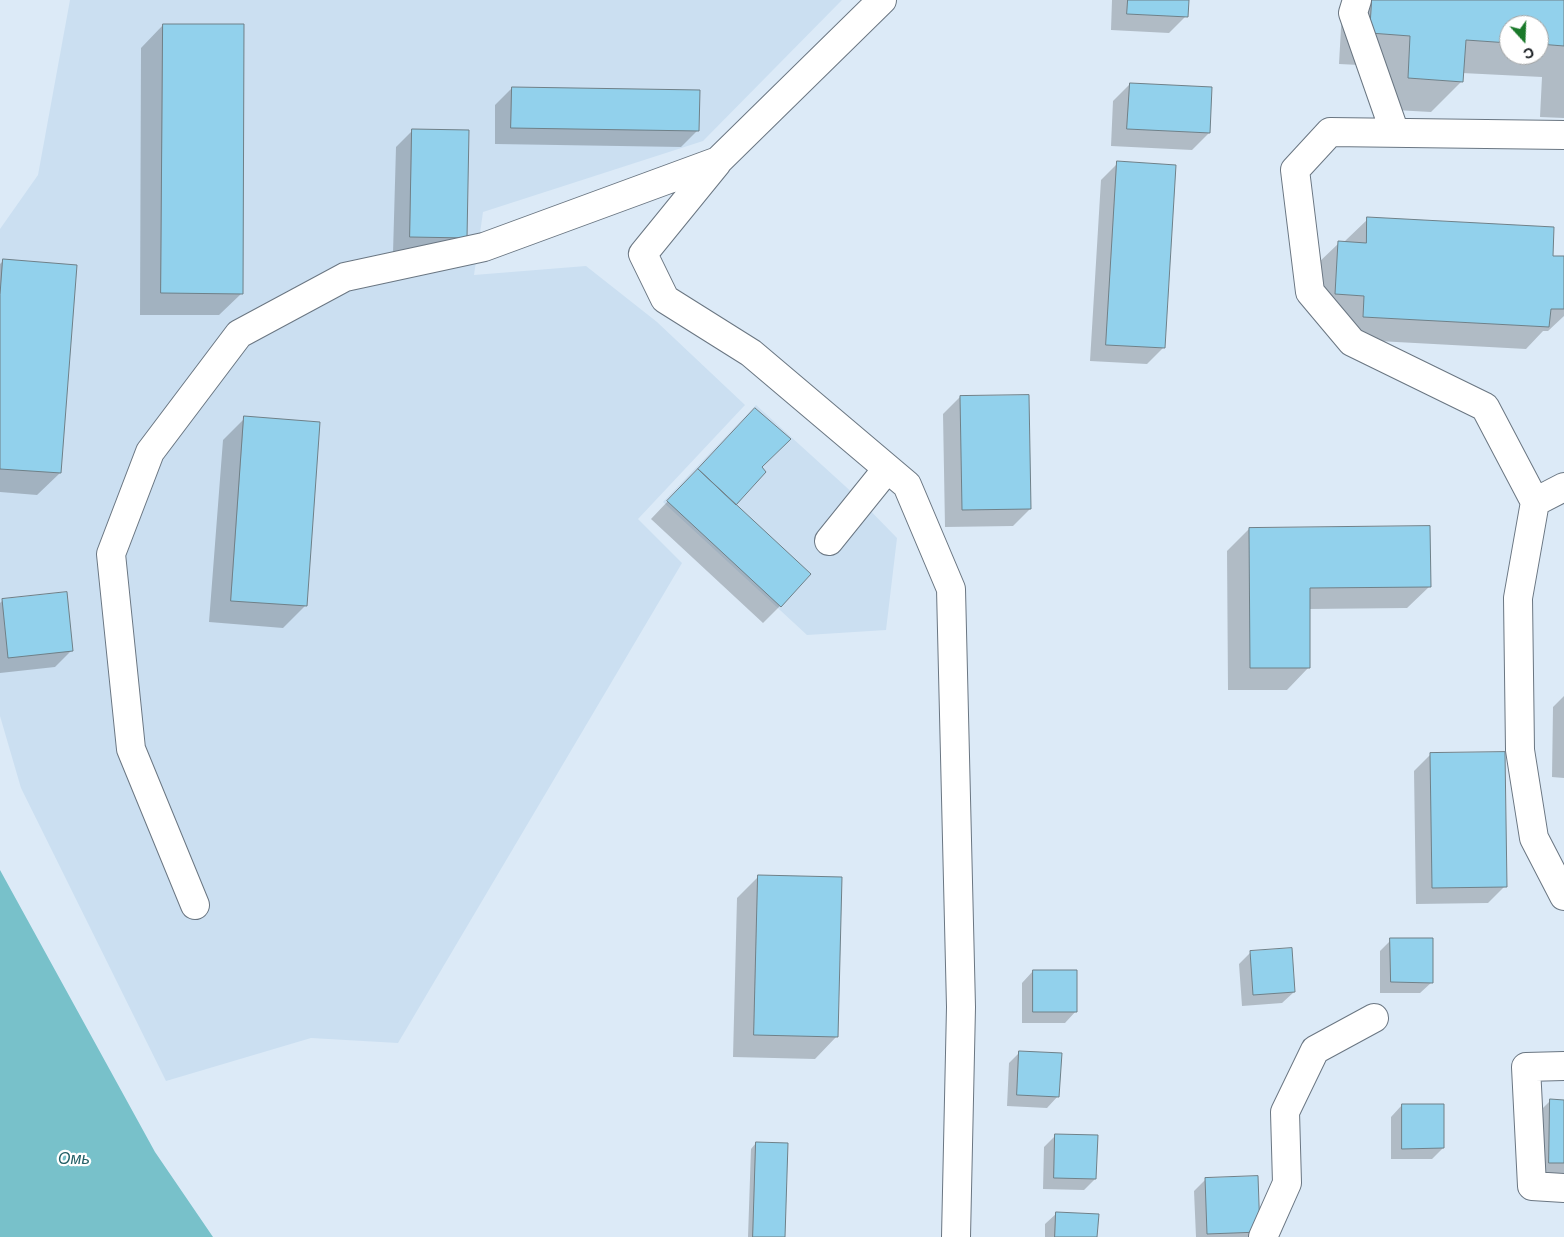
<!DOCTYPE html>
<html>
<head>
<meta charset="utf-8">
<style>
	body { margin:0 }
	#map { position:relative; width:1564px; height:1237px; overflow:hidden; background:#dceaf7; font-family:"DM Sans",sans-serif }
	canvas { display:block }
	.north { position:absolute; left:1499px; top:15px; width:50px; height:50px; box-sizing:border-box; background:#fff; border:1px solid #a1a3a4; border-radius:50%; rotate:160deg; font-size:14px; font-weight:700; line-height:20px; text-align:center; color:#13181c }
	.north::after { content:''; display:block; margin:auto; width:18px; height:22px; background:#1a792a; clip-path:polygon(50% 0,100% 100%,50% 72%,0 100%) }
</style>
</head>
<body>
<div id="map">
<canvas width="1564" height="1237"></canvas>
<div class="north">С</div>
</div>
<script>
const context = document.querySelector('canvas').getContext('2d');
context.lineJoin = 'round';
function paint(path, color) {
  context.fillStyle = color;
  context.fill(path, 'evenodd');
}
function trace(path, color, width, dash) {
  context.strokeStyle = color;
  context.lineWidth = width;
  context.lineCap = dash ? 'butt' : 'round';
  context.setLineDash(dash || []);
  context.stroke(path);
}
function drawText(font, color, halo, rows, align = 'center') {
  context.font = font + ' "DM Sans",sans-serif';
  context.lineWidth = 4.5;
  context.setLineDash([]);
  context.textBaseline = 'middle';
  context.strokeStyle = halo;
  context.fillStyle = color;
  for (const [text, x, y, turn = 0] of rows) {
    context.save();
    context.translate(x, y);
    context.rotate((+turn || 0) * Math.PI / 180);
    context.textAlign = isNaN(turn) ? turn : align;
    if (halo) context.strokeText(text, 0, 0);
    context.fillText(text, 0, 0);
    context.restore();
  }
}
const built = new Path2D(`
	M70,0H842L703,141L483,212L474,275L586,266L657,322L745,405L638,519L682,563L398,1043L311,1038L166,1081L21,788L0,716V229L38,175Z
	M756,405L856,496L897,538L886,630L807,635L663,502Z`);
const water = new Path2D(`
	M0,870L155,1152L213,1237H0Z`);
const shadow = new Path2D(`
	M1112,0H1187L1186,16L1169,33L1111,30Z
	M1352,0H1564V118L1540,117L1542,77L1462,73V81L1431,112L1377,109L1380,66L1339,64L1342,10ZM1509,25H1539V55H1509Z
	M163,25L242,293L219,315H140L141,48Z
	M1130,84L1209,133L1192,150L1111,146L1113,101Z
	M512,88L698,130L681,147L495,144V105Z
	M413,130L466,238L393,253L396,147Z
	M1118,163L1164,347L1147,364L1090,361L1101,180Z
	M1368,219L1551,257H1564V316L1548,331H1543L1526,349L1341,339L1314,316L1316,265L1339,243H1345V241Z
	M3,261L60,473L37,495L0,492V264Z
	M960,397L1030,509L1013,526L945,527L943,414Z
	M245,418L306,605L283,628L209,622L223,440Z
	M738,427L760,468L734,505L780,606L763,623L651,519Z
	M1249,529L1430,586L1407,608L1309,609V667L1287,690H1228L1227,551Z
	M3,600L72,650L55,667L0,673V603Z
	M1564,696V778L1552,777L1553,707Z
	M1431,754L1505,886L1488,903L1416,904L1414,771Z
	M759,876L837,1036L815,1059L733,1057L737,898Z
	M1391,940L1432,982L1420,993H1380V951Z
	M1250,953L1294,992L1282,1003L1242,1006L1239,964Z
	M1033,971L1076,1011L1065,1023H1022V983Z
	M1020,1052L1058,1096L1047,1108L1007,1106L1009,1063Z
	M1550,1101H1564V1179H1533V1118Z
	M1402,1105L1443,1148L1432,1159H1391V1117Z
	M1056,1135L1095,1179L1084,1190L1043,1189L1044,1147Z
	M756,1143L784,1237H748L751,1149Z
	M1257,1177L1253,1237H1196L1194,1191L1205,1180Z
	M1057,1213L1096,1237H1045V1224Z`);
const building = new Path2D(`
	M1128,0H1189L1188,17L1127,14Z
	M1372,0H1564V46L1539,44V25H1509V43L1466,40L1463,82L1408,78L1410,36L1370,33Z
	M163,24H244L243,294L161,293Z
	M1130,83L1212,87L1210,133L1127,129Z
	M512,87L700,90L699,131L511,128Z
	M412,129L469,130L467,238L410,237Z
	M1117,161L1176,165L1165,348L1106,345Z
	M1367,217L1554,227L1553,256H1564V309H1551L1549,327L1363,317L1364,296L1335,294L1338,241L1366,243Z
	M3,259L77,265L61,473L0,469V295Z
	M1029,395L1031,509L962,510L960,396Z
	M755,408L791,439L762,467L766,472L736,505L698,469Z
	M244,416L320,422L307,606L231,601Z
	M698,469L811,574L781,607L667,501Z
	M1430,526L1431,587L1310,588V668H1250L1249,528Z
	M67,592L73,651L8,658L2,599Z
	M1505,752L1507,887L1432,888L1430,753Z
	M758,875L842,877L838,1037L754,1035Z
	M1390,938H1433V983L1391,982Z
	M1292,948L1295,992L1253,995L1250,951Z
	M1033,970H1077V1012H1033Z
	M1019,1051L1062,1053L1059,1097L1017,1095Z
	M1550,1099L1564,1100V1163H1549Z
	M1402,1104H1444V1148L1402,1149Z
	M1055,1134L1098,1135L1096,1179L1054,1178Z
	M756,1142L788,1143L785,1237H753Z
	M1258,1176L1260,1232L1207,1234L1205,1178Z
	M1056,1212L1099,1214L1097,1237H1055Z`);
const minor = new Path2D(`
	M1357,0L1353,13L1395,133
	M1564,135L1330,132L1295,170L1310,292L1352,342L1485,407L1535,502L1564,487
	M717,163L643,254L665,299L751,353L907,485L951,589L961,1007L956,1237
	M1535,502L1518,598L1520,750L1534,838L1564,896
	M829,541L887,469
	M195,905L131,749L111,554L150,452L239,334L345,277L484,247L718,161L882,0
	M1564,1066L1526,1067L1532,1186L1564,1188
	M1263,1237L1287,1183L1285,1112L1315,1050L1374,1018`);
const waterNames = [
	["Омь",74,1160]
];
paint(built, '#cbdff1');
paint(water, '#78c1ca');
paint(shadow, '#0003');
paint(building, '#92d1ec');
trace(building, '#6f8088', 1);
trace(minor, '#6a7682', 30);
trace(minor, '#fff', 28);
drawText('italic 16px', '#246067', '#fff', waterNames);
</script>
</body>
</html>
